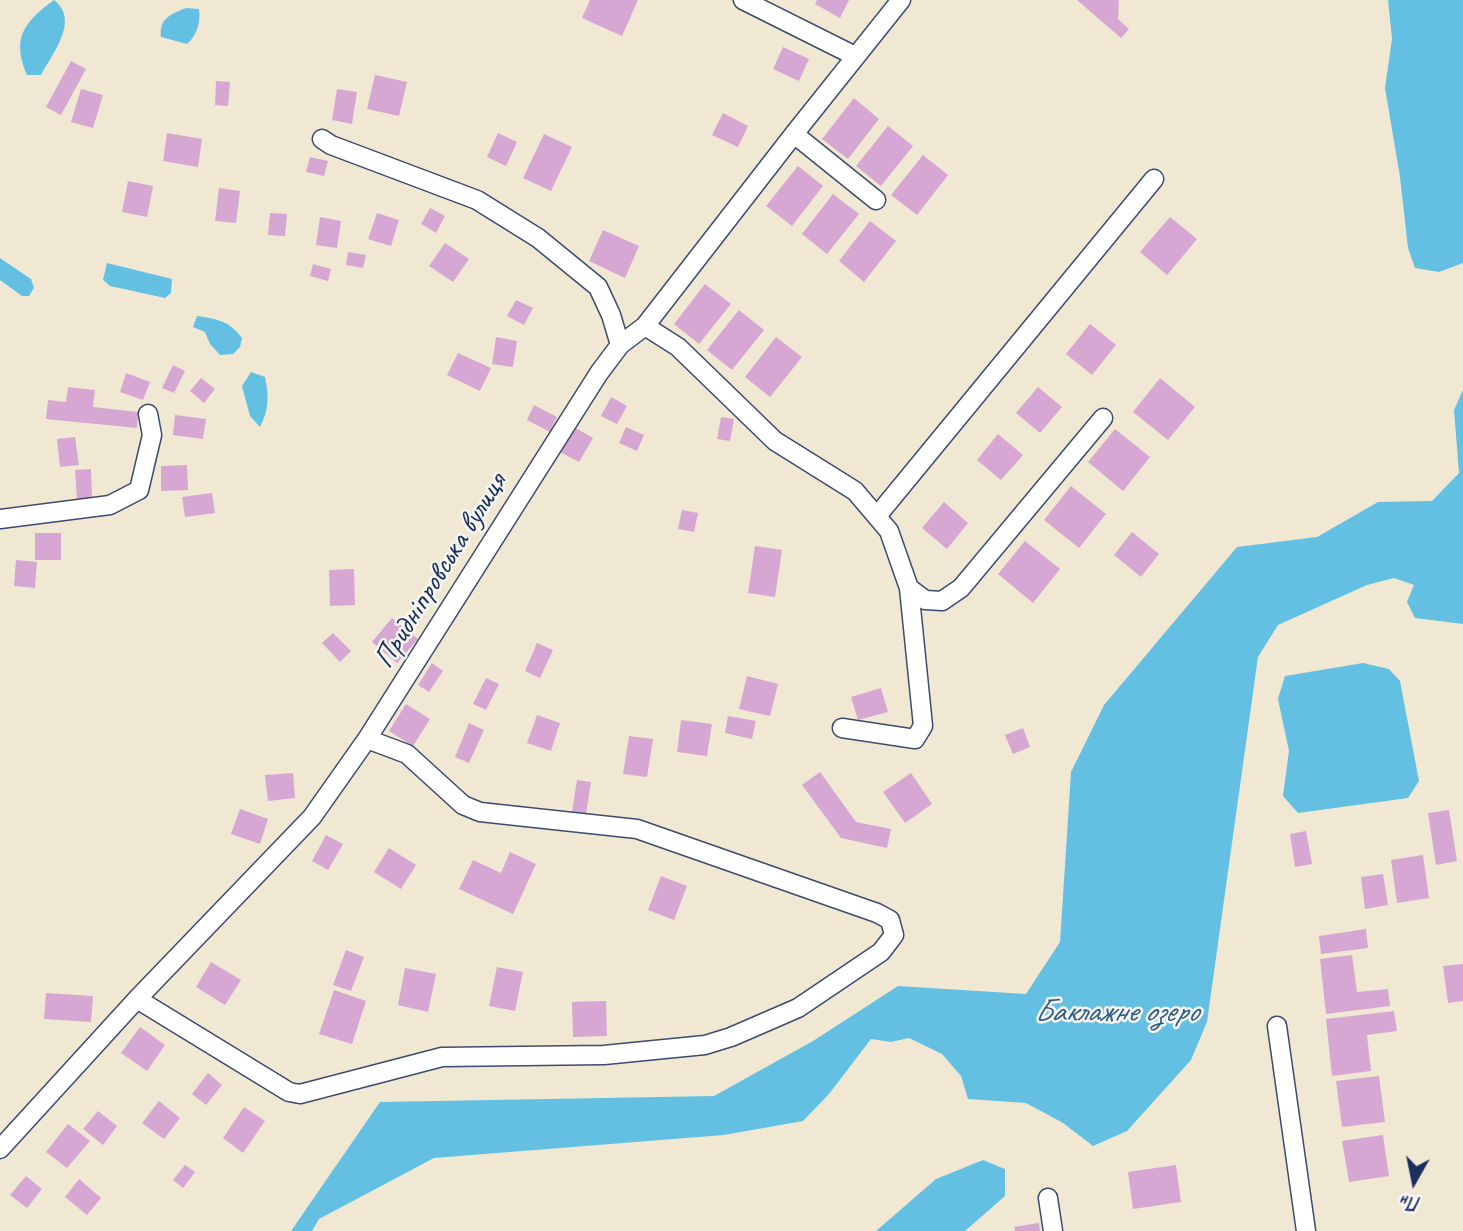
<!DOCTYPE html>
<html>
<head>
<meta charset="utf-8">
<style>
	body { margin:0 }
	#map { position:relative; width:1463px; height:1231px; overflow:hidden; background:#f1e8d4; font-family:Caveat,sans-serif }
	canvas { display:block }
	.north { position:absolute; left:1379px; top:1147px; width:70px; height:70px; -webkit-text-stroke:5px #f6f6f2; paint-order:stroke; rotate:189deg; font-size:19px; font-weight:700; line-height:28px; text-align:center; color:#1b2f5e }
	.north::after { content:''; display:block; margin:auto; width:24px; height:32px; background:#1b2f5e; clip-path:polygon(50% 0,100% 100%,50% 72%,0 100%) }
</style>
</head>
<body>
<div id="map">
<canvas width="1463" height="1231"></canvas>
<div class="north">Пн</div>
</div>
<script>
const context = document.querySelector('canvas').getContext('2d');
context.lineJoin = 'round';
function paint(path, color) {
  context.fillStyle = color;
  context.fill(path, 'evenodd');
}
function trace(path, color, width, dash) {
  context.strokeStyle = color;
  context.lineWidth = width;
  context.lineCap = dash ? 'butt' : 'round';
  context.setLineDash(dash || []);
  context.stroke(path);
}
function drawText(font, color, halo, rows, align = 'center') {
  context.font = font + ' Caveat,sans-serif';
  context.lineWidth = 5;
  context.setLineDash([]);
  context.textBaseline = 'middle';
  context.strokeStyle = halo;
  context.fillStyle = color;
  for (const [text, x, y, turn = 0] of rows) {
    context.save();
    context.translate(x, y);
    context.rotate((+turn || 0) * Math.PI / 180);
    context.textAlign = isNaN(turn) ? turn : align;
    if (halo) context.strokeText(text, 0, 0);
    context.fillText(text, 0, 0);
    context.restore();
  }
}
const water = new Path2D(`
	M54,0C80,20 53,53 41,75H27C11,38 24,22 54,0Z
	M1388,0H1463V263L1439,272L1415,268L1408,248L1400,177L1385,88L1392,39Z
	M186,8L199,9C201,22 197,35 187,44L161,37C159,18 171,14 186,8Z
	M0,258L31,279L34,288L29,296H22L0,280Z
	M107,263L172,279L171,293L165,298L110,286L103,280Z
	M197,316C217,319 230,321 242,338L240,347L233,354L220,355L210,344L205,332L193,327Z
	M251,372L265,377C269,397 269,410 260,427L250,416L242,386Z
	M1463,390V624L1415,618L1407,602L1414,585L1394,578L1367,585L1278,625L1258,657L1207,1022L1191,1060L1127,1131L1093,1146L1063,1123L1026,1103L968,1099L961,1076L942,1054L909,1038L891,1042L871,1039L829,1094L803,1121L724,1135L434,1158L319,1219L312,1231H291L380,1102L714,1096L813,1041L898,986L1026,994L1060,942L1071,772L1104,705L1237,547L1317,537L1378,502L1432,501L1459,473L1454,410Z
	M1363,663L1389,669L1400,681L1419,781L1408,798L1298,813L1283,796L1289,751L1278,699L1285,676Z
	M983,1160L1005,1169V1196L965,1231H876L936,1179Z`);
const building = new Path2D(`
	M590,0H638L622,36L582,18Z
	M817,0H849L840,18L815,4Z
	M1077,0H1119L1118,19L1129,29L1121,38Z
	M783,47L809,59L799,81L773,69Z
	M71,61L86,69L61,115L46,107Z
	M375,75L407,82L399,116L367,109Z
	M216,81L230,82L228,106L215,105Z
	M81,89L103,95L93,128L71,122Z
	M337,89L357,92L352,124L332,120Z
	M854,98L879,119L848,159L822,139Z
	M723,113L748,126L738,147L712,135Z
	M888,126L913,146L881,186L856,166Z
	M167,133L202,139L198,167L163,161Z
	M498,133L517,142L506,166L487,157Z
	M544,134L572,147L551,191L523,178Z
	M923,155L948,175L917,215L891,195Z
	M310,157L328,161L324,176L306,172Z
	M798,166L823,186L792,226L766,206Z
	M128,181L153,186L147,217L122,212Z
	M219,188L240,191L236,223L215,221Z
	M833,194L859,214L827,254L802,234Z
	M430,208L445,216L436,233L421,224Z
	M270,213L287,214L285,236L268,235Z
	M377,213L399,220L391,246L368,239Z
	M320,217L341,221L337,248L316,245Z
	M1170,217L1197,239L1167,275L1140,252Z
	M870,221L896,241L864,282L839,261Z
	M603,230L639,246L625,278L589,261Z
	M445,243L469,259L453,282L429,266Z
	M348,252L366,255L363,268L346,265Z
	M313,264L331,269L328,281L310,276Z
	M705,284L731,304L699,344L674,324Z
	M516,300L533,308L524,325L507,316Z
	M739,310L764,330L732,370L707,350Z
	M1090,324L1116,345L1092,375L1066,354Z
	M496,337L517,341L513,367L492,364Z
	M776,337L802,357L770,397L745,377Z
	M458,353L491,368L480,391L447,375Z
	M173,365L185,371L174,393L162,388Z
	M126,373L150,382L143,400L120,392Z
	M201,378L215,389L204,403L190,391Z
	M1160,378L1195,407L1168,440L1133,412Z
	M68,387L95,390L93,407L138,412L137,428L46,419L48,400L66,402Z
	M1038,387L1062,407L1040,433L1016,413Z
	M611,397L627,406L617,424L601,416Z
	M534,405L557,417L550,432L527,420Z
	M175,415L206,419L203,439L173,435Z
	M721,417L734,419L730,441L717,439Z
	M574,427L593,438L579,462L560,452Z
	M626,427L644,435L637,451L619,443Z
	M1115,429L1150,457L1123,491L1088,462Z
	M998,434L1023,455L1001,480L977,460Z
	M75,437L79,465L60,467L57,439Z
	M187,465L188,490L161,491V466Z
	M91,469L92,499L77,500L75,470Z
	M1071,486L1106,514L1079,548L1044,520Z
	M212,493L215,513L185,517L182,497Z
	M944,502L968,523L947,549L922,528Z
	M682,510L698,513L694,532L678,529Z
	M1132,532L1159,554L1141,577L1114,555Z
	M35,533H61V560H35Z
	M1025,541L1060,569L1033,603L998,574Z
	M755,546L782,550L775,597L748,593Z
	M16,560L37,562L35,588L14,586Z
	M354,569L355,605L330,606L329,570Z
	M392,618L418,639L397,663L372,642Z
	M333,633L351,651L340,662L322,643Z
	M537,643L553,650L540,678L525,671Z
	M432,663L443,671L429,692L418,685Z
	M747,676L778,684L770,716L739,709Z
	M486,678L499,684L486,710L473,704Z
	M881,688L888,712L858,720L851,697Z
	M406,704L430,719L413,746L389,731Z
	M537,715L560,723L551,751L527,743Z
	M728,716L756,721L752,739L725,733Z
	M681,720L712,724L707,756L677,752Z
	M469,723L484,730L469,763L455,757Z
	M1023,728L1030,747L1013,754L1005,735Z
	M629,736L653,739L647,777L623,774Z
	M820,772L856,822L891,829L887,848L841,838L802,785Z
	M293,773L295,798L268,801L265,775Z
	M911,773L932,804L905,823L883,792Z
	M577,780L591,782L586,814L572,812Z
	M240,809L268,819L260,844L231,834Z
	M1449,810L1457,861L1436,865L1428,813Z
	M1306,831L1312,864L1295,867L1290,834Z
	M326,835L343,844L328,870L312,861Z
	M389,848L416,865L401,889L374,872Z
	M510,852L536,864L513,914L459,889L473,860L501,873Z
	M1423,855L1429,898L1397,903L1391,860Z
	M1383,874L1388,905L1365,909L1361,877Z
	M661,876L687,886L674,920L648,910Z
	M1366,929L1368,948L1321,954L1319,936Z
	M346,950L364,957L351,991L333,985Z
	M1352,955L1357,992L1388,989L1390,1006L1326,1014L1320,959Z
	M211,962L241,980L225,1005L196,987Z
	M1463,964V1001L1448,1003L1443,966Z
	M497,967L523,972L515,1011L489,1006Z
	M405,968L436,974L428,1012L398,1005Z
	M334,990L366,1001L352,1044L319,1034Z
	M46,993L93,996L91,1022L44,1019Z
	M606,1001L607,1036L573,1037L572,1002Z
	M1394,1011L1397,1031L1367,1035L1371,1071L1332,1076L1326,1019Z
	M140,1027L165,1045L147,1071L121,1053Z
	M208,1073L222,1085L206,1105L192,1094Z
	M1379,1076L1385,1122L1342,1127L1336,1081Z
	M159,1101L180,1118L164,1139L142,1123Z
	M244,1107L265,1121L243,1153L223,1138Z
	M98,1111L117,1126L103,1145L83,1129Z
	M68,1124L90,1141L67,1168L46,1152Z
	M1383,1135L1389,1176L1349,1182L1342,1141Z
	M185,1165L195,1172L183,1188L173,1180Z
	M1176,1165L1181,1202L1133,1209L1128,1172Z
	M26,1176L42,1189L27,1208L10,1195Z
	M79,1179L101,1198L87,1215L65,1197Z
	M1039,1223L1040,1231H1015L1014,1227Z`);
const minor = new Path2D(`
	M743,0L855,56
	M794,134L876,200
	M322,139L331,145L477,200L538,238L598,287L611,315L620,345
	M645,326L678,347L775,441L855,491L889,531L909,588L925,600L942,601L961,588L1103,418
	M877,516L1154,179
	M0,519L110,505L139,490L152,435L148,414
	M842,728L915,739L923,726L909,588
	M137,999L289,1092L300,1094L442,1057L604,1055L705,1045L731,1037L798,1008L881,952L894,935L890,920L877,913L637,829L480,812L463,805L407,754L367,739
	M1277,1026L1306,1231
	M0,1149L137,999L312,817L367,739L599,373L620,345L645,326L794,134L901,0
	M1048,1198L1053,1231`);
const streetNames = [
	["Придніпровська вулиця",441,571,-58]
];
const waterNames = [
	["Баклажне озеро",1116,1013]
];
paint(water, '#64c0e2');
paint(building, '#d5a7d2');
trace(minor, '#3b4b70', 21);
trace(minor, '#fff', 18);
drawText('30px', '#1b2f5e', '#f6f6f2', streetNames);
drawText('italic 32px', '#315a86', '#f6f6f2', waterNames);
</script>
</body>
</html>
